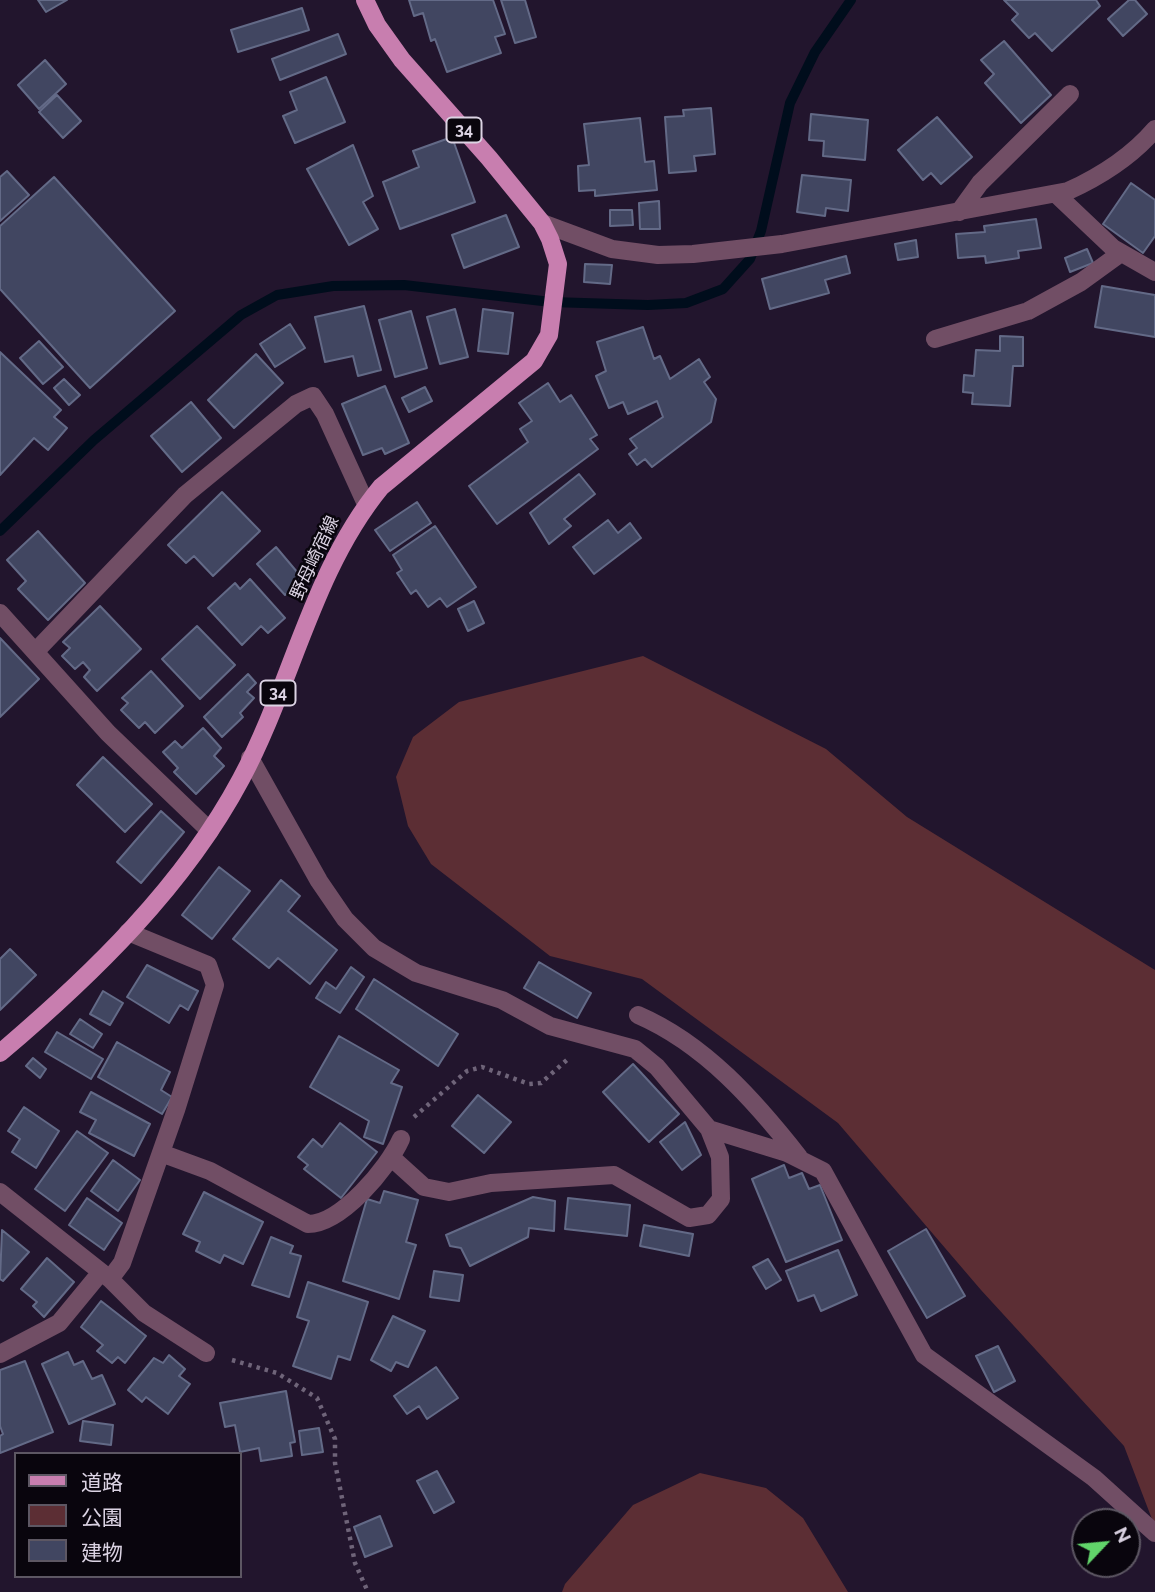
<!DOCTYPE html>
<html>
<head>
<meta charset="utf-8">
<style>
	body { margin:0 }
	#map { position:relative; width:1155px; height:1592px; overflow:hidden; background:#22152d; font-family:Raleway,"Noto Sans JP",sans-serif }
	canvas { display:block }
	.legend { position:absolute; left:14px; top:1452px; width:228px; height:126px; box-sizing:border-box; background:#09050d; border:2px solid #5d5763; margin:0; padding:9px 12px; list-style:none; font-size:21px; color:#dbd3e3 }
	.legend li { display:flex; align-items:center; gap:14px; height:35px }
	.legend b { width:35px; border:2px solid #5d5763 }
	.north { position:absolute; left:1071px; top:1508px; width:70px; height:70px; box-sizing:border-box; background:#09050d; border:2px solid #5d5763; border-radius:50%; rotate:64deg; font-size:19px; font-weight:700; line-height:28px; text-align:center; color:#dbd3e3 }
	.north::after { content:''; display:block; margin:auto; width:24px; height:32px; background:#61d46a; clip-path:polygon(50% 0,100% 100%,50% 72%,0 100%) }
</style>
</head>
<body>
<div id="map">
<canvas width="1155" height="1592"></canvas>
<ul class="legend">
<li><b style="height:9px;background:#c87eaf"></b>道路</li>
<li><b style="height:19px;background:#5c2e34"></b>公園</li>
<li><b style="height:19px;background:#414661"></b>建物</li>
</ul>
<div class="north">N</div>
</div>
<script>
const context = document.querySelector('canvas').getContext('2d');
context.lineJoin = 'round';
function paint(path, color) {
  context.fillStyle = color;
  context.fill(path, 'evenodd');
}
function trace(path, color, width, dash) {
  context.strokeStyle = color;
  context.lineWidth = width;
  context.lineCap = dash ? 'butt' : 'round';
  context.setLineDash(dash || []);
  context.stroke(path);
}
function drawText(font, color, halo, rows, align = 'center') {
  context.font = font + ' Raleway,"Noto Sans JP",sans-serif';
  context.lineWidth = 5;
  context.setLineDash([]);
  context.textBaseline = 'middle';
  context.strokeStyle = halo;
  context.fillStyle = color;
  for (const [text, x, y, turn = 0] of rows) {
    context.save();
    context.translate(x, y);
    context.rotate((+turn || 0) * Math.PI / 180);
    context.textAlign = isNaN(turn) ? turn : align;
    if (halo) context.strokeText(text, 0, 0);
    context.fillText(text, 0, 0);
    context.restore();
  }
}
const green = new Path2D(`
	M643,656L826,749L907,817L1155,970V1527L1124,1446L981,1290L838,1123L642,979L550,956L431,864L408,826L396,777L413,737L459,702Z
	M700,1473L766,1488L803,1518L848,1592H562L565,1584L633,1505Z`);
const stream = new Path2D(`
	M0,531L94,440L241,315L277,295L333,286L404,285L551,302L648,305L686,303L723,289L750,259L761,231L790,103L815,52L851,0`);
const building = new Path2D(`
	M38,0H67L46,12Z
	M409,0H493L505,34L495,37L501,53L447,72L435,39L431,41L423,13L414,16Z
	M501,0H525L536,37L515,43Z
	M1004,0H1096L1100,6L1052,51L1035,33L1029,38L1012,20L1018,14Z
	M1129,0H1135L1147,14L1123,36L1108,19Z
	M302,8L309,30L238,52L231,30Z
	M338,34L346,54L280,80L272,59Z
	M1004,41L1051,95L1021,123L985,83L994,74L981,60Z
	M45,60L66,84L39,109L18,85Z
	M326,77L345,122L295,143L283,116L297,110L290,92Z
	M57,95L81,121L63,138L39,112Z
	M711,108L715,154L694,156L696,171L669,173L665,117L684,116L683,110Z
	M811,114L868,120L865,160L823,156L824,141L809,140Z
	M937,117L972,157L941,184L931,173L923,180L898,150Z
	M640,118L645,162L654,161L657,190L595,196V190L579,191L578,166L589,165L584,124Z
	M452,137L475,202L400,229L383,182L419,167L413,151Z
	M353,145L373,196L363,202L378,229L349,245L307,169Z
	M7,171L29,195L0,221V177Z
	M802,175L851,180L848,211L826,208L825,216L797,212Z
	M54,177L175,311L90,388L0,289V226Z
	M1131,183L1155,200V236L1143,253L1103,224Z
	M659,201L660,229H640L639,203Z
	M610,210H632L633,225L610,226Z
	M506,215L519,247L464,268L452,235Z
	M1036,219L1041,248L1018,251L1019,258L986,263L985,256L958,258L956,234L985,232L984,226Z
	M916,240L918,257L898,260L895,244Z
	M1087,249L1093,263L1070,272L1065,258Z
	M846,256L850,273L825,280L829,293L770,309L762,279Z
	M585,264L612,265L610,284L584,282Z
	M1102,286L1155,295V337L1095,327Z
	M364,306L381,370L358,376L353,356L325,362L315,317Z
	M455,309L468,357L440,364L427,317Z
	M483,309L513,313L508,354L478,351Z
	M411,311L427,368L395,377L379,320Z
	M290,324L305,348L275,367L260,344Z
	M643,327L654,359L660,356L670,379L699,359L710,377L704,382L716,399L711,422L652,467L645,459L637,465L629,454L637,448L630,439L663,417L657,401L628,414L623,402L609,408L596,376L606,371L597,342Z
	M1000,336L1023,337V366H1013L1010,406L972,404L973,393L963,392L964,375L974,376L976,350L1000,351Z
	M39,341L63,367L43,384L20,358Z
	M0,352L61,410L54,417L67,428L48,450L34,438L0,475Z
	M256,354L283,383L234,428L208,400Z
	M64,379L80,395L69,405L54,388Z
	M548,383L560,402L571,395L597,435L590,439L598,449L497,524L469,486L528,442L520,429L532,421L519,403Z
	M385,386L409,443L385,454L382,448L363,455L342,404Z
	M425,387L432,401L409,412L402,398Z
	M191,402L221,438L182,472L151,436Z
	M579,474L595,494L564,519L571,526L549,544L530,513Z
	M222,492L260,531L213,576L194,556L186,563L168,545Z
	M417,502L431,523L390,551L375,530Z
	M608,520L618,533L630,523L641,538L594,574L573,547Z
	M435,526L476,587L447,607L440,598L428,607L416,590L411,594L397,573L402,570L393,555Z
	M38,531L85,583L48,620L18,589L26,581L7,560Z
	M276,547L303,579L285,595L257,564Z
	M250,579L285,618L268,633L261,626L242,645L208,608L235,583L240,589Z
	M474,601L484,623L468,631L458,609Z
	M100,606L141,649L97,691L84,677L90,670L83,662L75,669L62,656L70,648L63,642Z
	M197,626L235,665L200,699L162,659Z
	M0,638L39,679L0,717Z
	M151,671L183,706L155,733L145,722L139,728L121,710L128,703L122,698Z
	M248,674L256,683L247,692L254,698L240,713L243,717L222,737L204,717Z
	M203,728L221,748L214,756L224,766L196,794L174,772L178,768L163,752L175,741L182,748Z
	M103,757L152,804L125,832L77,785Z
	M161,811L184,832L141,883L117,862Z
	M219,867L250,891L212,939L182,915Z
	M281,880L300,896L288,911L337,950L310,984L278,958L269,968L233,939Z
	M10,949L36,975L0,1010V959Z
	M539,962L591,993L577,1018L524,988Z
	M147,965L198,991L188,1010L180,1005L169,1023L127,997Z
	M351,967L364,977L340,1013L316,998L326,982L336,989Z
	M374,979L458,1034L438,1066L356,1009Z
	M103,991L123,1003L110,1025L90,1014Z
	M80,1019L102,1034L93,1048L70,1034Z
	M57,1032L103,1059L91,1079L45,1052Z
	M339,1036L399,1070L391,1083L402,1087L383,1144L364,1137L369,1121L310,1087Z
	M117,1042L170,1072L161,1090L172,1097L162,1114L98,1077Z
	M33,1058L46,1069L40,1078L26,1066Z
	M633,1064L679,1114L649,1142L603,1092Z
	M91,1092L150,1124L134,1156L89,1133L96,1120L80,1112Z
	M478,1095L511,1122L484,1153L452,1126Z
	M24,1107L59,1131L36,1168L12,1152L20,1139L8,1131Z
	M685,1122L701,1155L682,1170L660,1142Z
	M340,1123L377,1152L341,1198L304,1169L308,1165L298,1157L313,1139L322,1147Z
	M77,1131L108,1153L65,1211L35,1189Z
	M113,1160L140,1180L118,1211L91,1191Z
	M784,1165L789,1178L802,1173L809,1189L820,1185L842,1240L786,1262L752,1179Z
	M384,1191L418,1200L406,1242L416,1245L399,1299L343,1281L367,1199L380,1203Z
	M204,1192L263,1222L243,1264L224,1255L220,1263L196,1251L200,1242L183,1234Z
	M533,1197L555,1201L554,1231L529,1228L528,1237L470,1266L461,1248L450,1246L446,1235Z
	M87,1198L122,1223L104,1250L69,1225Z
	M568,1198L630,1205L627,1236L565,1229Z
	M644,1225L693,1234L689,1256L640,1246Z
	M926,1229L965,1296L927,1318L888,1251Z
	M2,1230L29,1252L3,1281L0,1279Z
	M271,1237L293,1246L290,1253L301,1256L289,1297L252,1285Z
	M838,1250L857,1295L821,1311L814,1295L798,1301L786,1271Z
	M47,1258L74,1282L44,1317L33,1306L37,1302L21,1289Z
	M768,1259L781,1280L766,1289L753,1267Z
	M434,1271L463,1275L459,1301L430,1297Z
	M308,1282L368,1302L350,1360L338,1356L331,1379L293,1366L309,1321L297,1317Z
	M101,1301L146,1336L125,1363L118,1357L112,1363L97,1351L103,1345L81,1327Z
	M393,1316L425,1331L408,1367L396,1362L391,1371L371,1360Z
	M998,1346L1015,1381L994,1392L976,1356Z
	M68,1352L74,1365L83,1361L92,1379L102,1375L115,1404L69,1424L42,1364Z
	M169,1355L185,1369L179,1376L190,1384L168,1414L146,1397L142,1402L128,1390L154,1358L163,1363Z
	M25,1361L53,1432L0,1453V1436L3,1434L0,1426V1370Z
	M436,1367L458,1398L427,1419L419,1406L407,1414L394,1396Z
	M286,1391L295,1442L290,1443L292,1456L261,1461L259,1448L240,1452L235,1425L225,1427L220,1403Z
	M83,1421L113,1425L111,1445L80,1441Z
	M319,1428L323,1452L302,1455L299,1431Z
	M437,1471L454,1502L434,1513L417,1481Z
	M380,1516L392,1546L365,1557L354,1527Z`);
const path = new Path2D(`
	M414,1117L467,1071L482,1067L529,1084L541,1083L568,1059
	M232,1360L277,1373L317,1398L335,1439V1463L355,1563L368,1592`);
const minor = new Path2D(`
	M1056,194L1113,248L1155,272
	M959,212L980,183L1070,94
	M542,223L612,249L658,255L693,254L782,244L1068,191C1101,176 1131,157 1155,129
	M935,339L1028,311L1081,282L1121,253
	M0,613L108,733L210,831
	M35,652L185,495L296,404L313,396L325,414L366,504
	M250,758L319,881L345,919L374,948L416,973L502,1000L550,1026L635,1049L657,1067L709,1129L720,1157L721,1199L708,1215L689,1218L614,1175L491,1183L449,1192L424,1187L392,1158
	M638,1015C705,1044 755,1101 799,1157
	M709,1129L787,1153L823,1171L924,1355L1094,1478L1155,1533
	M161,1153L210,1171L308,1224C341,1224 388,1168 401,1139
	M0,1192L110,1279L122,1263L176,1110L215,985L208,965L128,932
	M110,1279L144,1313L206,1353
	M0,1354L59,1323L101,1272`);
const major = new Path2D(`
	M0,1053C92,975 184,886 241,779C292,684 312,571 381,487L534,361L549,335L558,264L550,239L542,223L489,158L402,60L377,25L365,0`);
const shields = [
	[464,130,35],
	[278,693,35]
];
const shieldNames = [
	["34",464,130],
	["34",278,693]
];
const streetNames = [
	["野母崎宿線",315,558,-65]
];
paint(green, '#5c2e34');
trace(stream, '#000d1c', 10);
paint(building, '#414661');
trace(building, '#636a87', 2);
trace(path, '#6f6479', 4.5, [3.5, 5]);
trace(minor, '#714e65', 18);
trace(major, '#c87eaf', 18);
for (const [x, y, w] of shields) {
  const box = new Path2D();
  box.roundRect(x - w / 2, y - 12.5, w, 25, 5);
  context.fillStyle = '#09050d';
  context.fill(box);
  trace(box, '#dbd3e3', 2);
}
drawText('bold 16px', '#dbd3e3', null, shieldNames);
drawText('18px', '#dbd3e3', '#09050d', streetNames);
</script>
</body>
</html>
